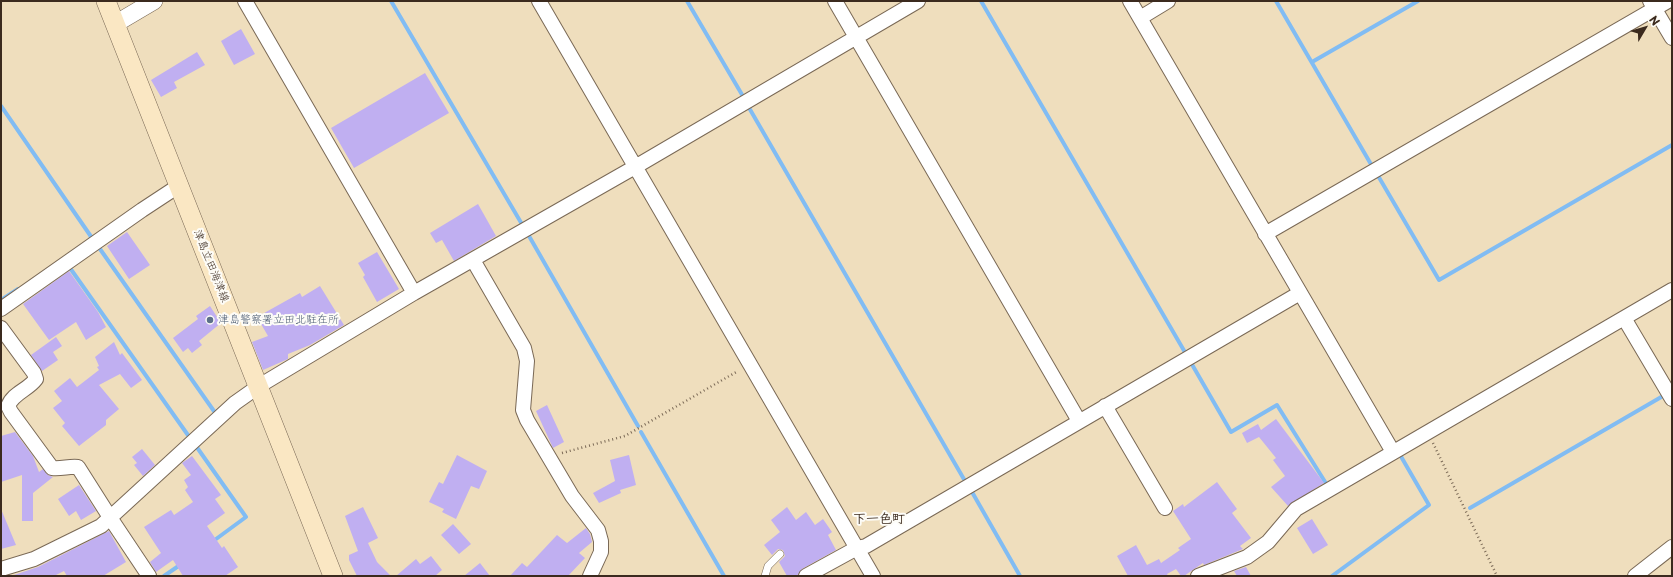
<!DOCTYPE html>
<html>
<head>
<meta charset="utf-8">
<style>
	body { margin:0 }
	#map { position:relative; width:1673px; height:577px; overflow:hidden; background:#efdebd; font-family:"Playpen Sans",sans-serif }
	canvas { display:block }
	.frame { position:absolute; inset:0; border:2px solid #3b2a1e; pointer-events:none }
	.north { position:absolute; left:1625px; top:8px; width:40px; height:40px; -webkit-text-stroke:3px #fdfcf7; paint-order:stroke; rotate:52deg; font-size:11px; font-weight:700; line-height:16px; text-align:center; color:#3b2a1e }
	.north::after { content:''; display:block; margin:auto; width:14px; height:18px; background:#3b2a1e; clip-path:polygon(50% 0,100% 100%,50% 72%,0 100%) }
</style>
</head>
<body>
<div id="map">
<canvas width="1673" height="577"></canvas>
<div class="frame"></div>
<div class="north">N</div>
</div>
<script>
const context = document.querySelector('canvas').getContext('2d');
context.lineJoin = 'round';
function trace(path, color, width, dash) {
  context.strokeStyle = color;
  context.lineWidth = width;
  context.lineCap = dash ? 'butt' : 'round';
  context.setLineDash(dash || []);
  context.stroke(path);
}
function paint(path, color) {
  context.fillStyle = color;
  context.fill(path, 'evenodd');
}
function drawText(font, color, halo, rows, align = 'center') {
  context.font = font + ' "Playpen Sans","Klee One",sans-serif';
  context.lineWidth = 4;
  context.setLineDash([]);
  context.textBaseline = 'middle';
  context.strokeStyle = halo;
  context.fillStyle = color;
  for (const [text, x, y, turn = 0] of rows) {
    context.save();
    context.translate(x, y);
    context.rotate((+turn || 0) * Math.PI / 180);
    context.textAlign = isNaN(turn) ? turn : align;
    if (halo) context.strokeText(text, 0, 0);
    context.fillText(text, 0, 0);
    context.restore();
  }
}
const stream = new Path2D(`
	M391,1L523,226
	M687,1L744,98
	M981,1L1186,354
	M1276,1L1372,166
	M1312,62L1418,1
	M1,106L92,238L90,239
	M748,106L965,481
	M1377,174L1439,280L1672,145
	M529,236L638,426
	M100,249L216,414
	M70,268L190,438
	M1,300L18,289
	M1190,361L1231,432L1277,405L1327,485
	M641,432L724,576
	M196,446L246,517L212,542
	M972,492L1020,576
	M1470,508L1663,396
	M164,576L180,565
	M1332,576L1429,505L1399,453`);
const building = new Path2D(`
	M241,29L255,54L234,65L221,41Z
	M197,52L205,65L174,82L177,88L161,97L151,80Z
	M425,73L449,113L354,168L331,128Z
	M478,204L496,236L454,261L442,240L436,243L430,233Z
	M127,232L150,265L129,279L107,246Z
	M377,252L399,289L377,302L363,277L365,275L358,263Z
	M69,271L98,312L106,327L86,340L76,322L49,340L23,304Z
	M320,286L344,325L310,345L288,354V359L263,370L252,342L268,336L257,317L300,293L302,297Z
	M210,306L221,323L199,341L202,345L192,353L188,348L183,352L173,338L198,319L196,316Z
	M56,337L62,346L53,352L58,360L42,371L31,355Z
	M114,342L120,355L122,353L142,380L131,388L120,374L99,385L119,409L106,420V425L79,446L62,426L65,423L53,408L62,401L54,391L70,378L77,387L99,370L97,367L99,366L95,357Z
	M547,405L564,442L553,448L536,411Z
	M1276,419L1324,483L1288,506L1271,487L1285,476L1273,460L1276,458L1259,437L1247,443L1242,433L1258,424L1261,430Z
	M15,432L33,456L39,472L43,469L48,475L53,477L33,493V521H22V475L1,482V436Z
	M142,449L155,465L143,476L134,465L137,463L132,457Z
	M457,455L487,471L479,489L471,486L456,519L442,512L444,509L429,502L439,482L443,484Z
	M629,455L636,485L620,490L621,493L599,503L593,493L615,481L610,460Z
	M192,456L221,495L215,499L225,513L207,526L222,548L224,546L238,567L225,576H183L173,560L156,572L150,562L161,553L144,527L171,510L174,515L193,502L185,490L188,487L184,480L191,475L182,463Z
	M1217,482L1237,509L1232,513L1251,538L1240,546L1243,549L1204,565L1203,563L1184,576H1181L1176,569L1167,574L1168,576H1128L1117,556L1136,545L1147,565L1159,559L1161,563L1180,550L1178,548L1191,539L1173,511L1183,504L1184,507Z
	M79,485L96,511L81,520L76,511L69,516L58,499Z
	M363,507L378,538L368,543L377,562L391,576H357L349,560V555L358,551L345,516Z
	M787,507L796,520L806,512L815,525L823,519L832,532L828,535L836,550L802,569L797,576H787L779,562L785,556L783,550L778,549L772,555L764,545L780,532L771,520Z
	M1,509L16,545L1,549Z
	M1312,519L1328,545L1313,554L1297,528Z
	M453,524L471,544L459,554L441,535Z
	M586,528L590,534L592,542L579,553L585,558L568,576H510L522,563L527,567L557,535L567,543Z
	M109,531L126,562L103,576H67L64,571L54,576H11L38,567Z
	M431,556L442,570L435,576H396L416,559L420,564Z
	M480,563L490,576H464Z
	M1246,567L1251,576H1237L1234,571Z`);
const path = new Path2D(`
	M1433,443L1497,576
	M562,453L625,436L738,371`);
const service = new Path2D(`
	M765,576L768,566L780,554`);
const minor = new Path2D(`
	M245,1L414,293
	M539,1L873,576
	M835,1L1079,421
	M1130,1L1393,452
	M1650,1L1672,38
	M1140,18L1168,1
	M1265,234L1668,1
	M473,260L524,348L527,361L523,410L527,420L572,496L598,530L601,541V552L590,576
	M1,309L142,210L180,185
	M1624,318L1672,399
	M1,328L34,373L36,379C28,390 13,393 8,406L11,412L52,468C62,469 69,466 78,467L111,519L149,576
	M1105,406L1165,508
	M1,569L34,559L101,526L235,403L259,386L414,293L635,167L918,1
	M806,576L857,548L866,546L1300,293
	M1198,576L1247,557L1268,542L1296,509L1672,290
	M1635,576L1672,547`);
const tertiary = new Path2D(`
	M115,24L154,1`);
const secondary = new Path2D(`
	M106,1L333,576`);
const markers = [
	[210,320,4,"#5c6f8a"]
];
const streetNames = [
	["津島立田海津線",211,266,68]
];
const serviceNames = [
	["津島警察署立田北駐在所",218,320]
];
const quarterNames = [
	["下一色町",879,519]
];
trace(stream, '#81bcf3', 4);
paint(building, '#c0aff1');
trace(service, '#7a6956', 8);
trace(minor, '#7a6956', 16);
trace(tertiary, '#7a6956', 18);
trace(secondary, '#7a6956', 20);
trace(path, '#7a6956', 2.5, [1, 3]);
trace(service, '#fff', 7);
trace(minor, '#fff', 14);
trace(tertiary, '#fff', 17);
trace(secondary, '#fae7c3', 19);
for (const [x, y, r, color] of markers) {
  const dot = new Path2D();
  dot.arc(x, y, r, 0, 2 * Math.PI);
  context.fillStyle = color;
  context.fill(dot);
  trace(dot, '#fdfcf7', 1.5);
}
drawText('11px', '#3b2a1e', '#fdfcf7', streetNames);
drawText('11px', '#4e5e75', '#fdfcf7', serviceNames, 'left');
drawText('bold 13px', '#3b2a1e', '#fdfcf7', quarterNames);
</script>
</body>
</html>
